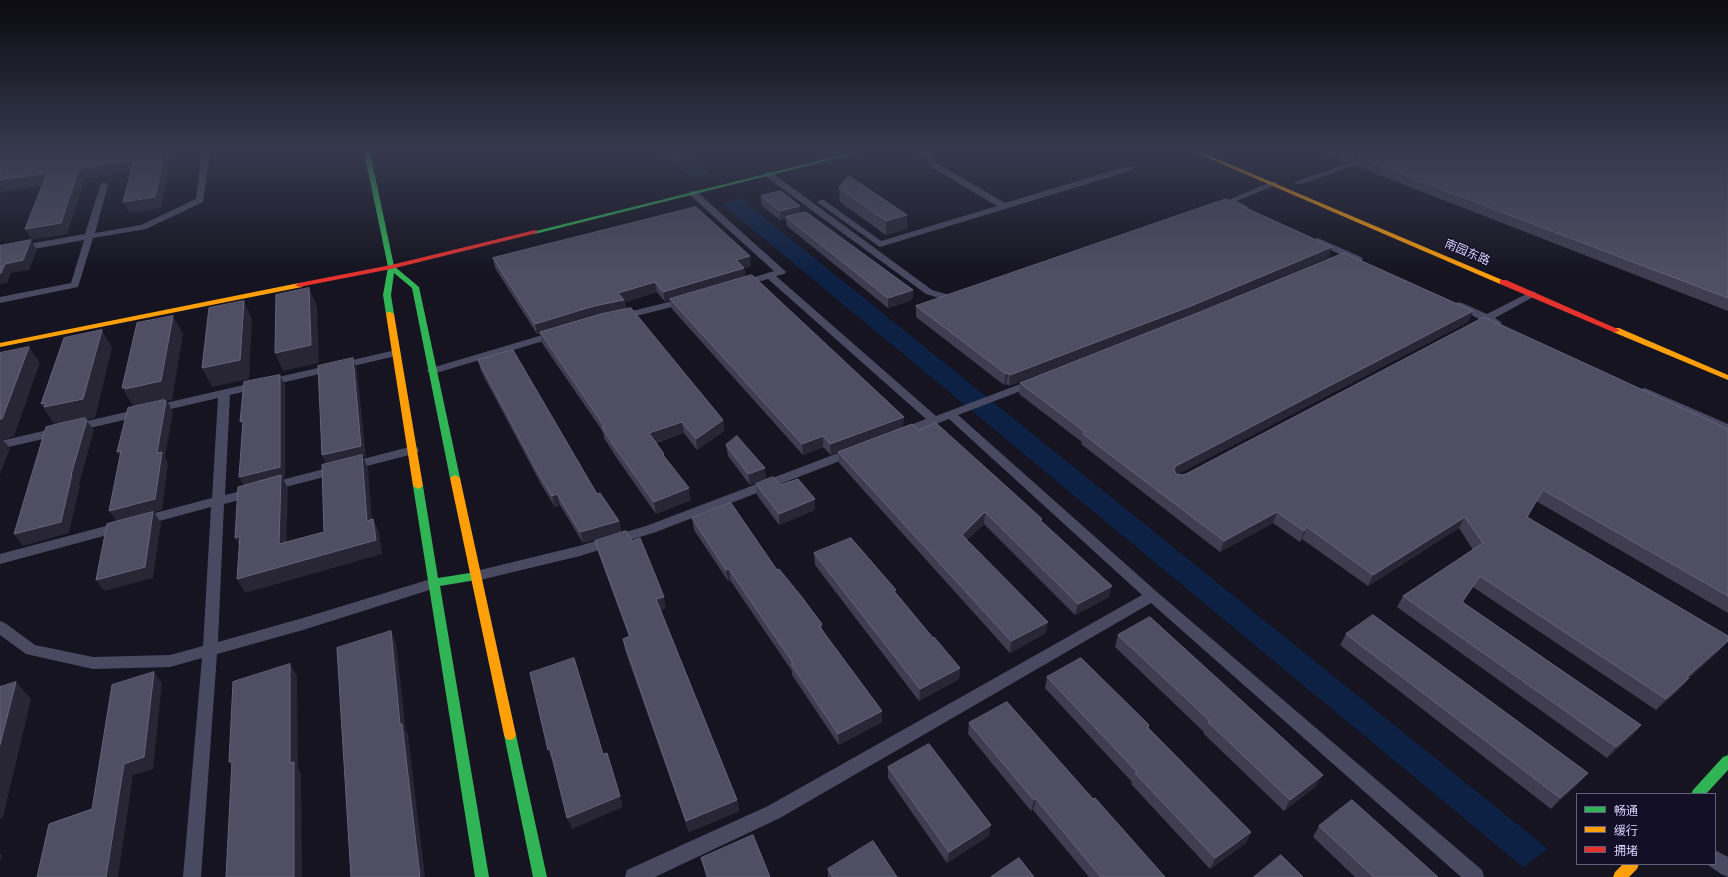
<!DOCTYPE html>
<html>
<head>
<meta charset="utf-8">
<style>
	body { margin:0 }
	#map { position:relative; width:1728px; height:877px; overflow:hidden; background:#161421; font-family:Roboto,"Noto Sans SC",sans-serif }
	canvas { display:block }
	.legend { position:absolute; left:1576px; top:793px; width:140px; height:72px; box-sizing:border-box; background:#130f26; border:1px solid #625e7d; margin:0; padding:5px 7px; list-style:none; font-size:12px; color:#d9d4ff }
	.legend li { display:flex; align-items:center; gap:8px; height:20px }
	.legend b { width:20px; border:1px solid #625e7d }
</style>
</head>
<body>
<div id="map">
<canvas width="1728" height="877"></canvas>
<ul class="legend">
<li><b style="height:5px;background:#30b455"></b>畅通</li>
<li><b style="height:5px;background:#ff9f0a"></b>缓行</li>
<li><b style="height:5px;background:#e5322d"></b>拥堵</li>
</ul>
</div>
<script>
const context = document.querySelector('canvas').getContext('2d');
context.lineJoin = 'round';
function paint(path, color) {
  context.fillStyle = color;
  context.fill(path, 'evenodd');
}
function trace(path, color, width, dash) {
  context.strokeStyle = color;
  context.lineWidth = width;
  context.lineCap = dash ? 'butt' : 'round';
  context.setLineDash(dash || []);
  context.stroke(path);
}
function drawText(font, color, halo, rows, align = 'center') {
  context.font = font + ' Roboto,"Noto Sans SC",sans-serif';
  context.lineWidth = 3;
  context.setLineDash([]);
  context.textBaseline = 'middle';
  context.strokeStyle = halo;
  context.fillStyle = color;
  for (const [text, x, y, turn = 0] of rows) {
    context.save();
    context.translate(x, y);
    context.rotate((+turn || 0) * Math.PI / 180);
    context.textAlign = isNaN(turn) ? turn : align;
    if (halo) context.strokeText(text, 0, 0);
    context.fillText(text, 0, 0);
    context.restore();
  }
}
const water = new Path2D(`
	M658,152H682L708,172C695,188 669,160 658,152Z
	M741,199L1548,849L1523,867L722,204Z`);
const lane = new Path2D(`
	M202,152H210L203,202L146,229L93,238L78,287L0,303V297L71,283L84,240L0,255V249L85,234L101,183H107L108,185L95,233L141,225L196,199Z
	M917,152C928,151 931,155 937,163L1005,203L1127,166H1133L1134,168L1133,170L880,247L817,202L821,200H824L881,241L997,206L931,167L926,158Z
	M1380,152H1391L1302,184H1296L1295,182Z
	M765,172H771L932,290L953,296L955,298L950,301L926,294L765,176Z
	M1271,182H1277L1278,184L1237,201L1249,207L1248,209H1242L1226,201Z
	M690,191H696L784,270L786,272L784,274L776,276L936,416L1031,380H1039L1041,382L1039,384L958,415L1157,592L1482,870L1484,877H1461L1151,603L780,818L655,877H625L627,870L768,806L1142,595L949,419L905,436H897L895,433L897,430L926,419L768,279L741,287L738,286L736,284L738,282L774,271L690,195Z
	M1318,238L1361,257L1363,259L1361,261H1355L1315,243L1314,241L1315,239Z
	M1532,291L1535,292L1537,294L1535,296L1495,318L1502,323L1497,326L1487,322L1482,324L1478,323L1477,321L1479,319L1453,305L1458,302L1462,303L1487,314Z
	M685,298L688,299L690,301L688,303L620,320L615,317L616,315Z
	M556,331L560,332L561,334L560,336L436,373L432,374L427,371L428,369Z
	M396,350L401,353L400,355L230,395L225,495L253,488L258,489L259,492L258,495L224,504L218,642L303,618L434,578L439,579L441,583L439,587L303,630L217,654L201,877H183L202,658L170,667L93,669L26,654L0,635V621L5,623L35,645L93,657L170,655L203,646L211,507L141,526L136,524L134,521L136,518L212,498L218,398L0,449V441Z
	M1645,388L1728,424V433L1641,393L1639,391L1641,389Z
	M413,446L417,447L419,450L417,453L270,491L265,490L264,487L265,484L270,483Z
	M854,447L858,448L860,451L858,454L656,532L580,556L476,581L471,580L469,576L471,572L476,571L579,546L646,526Z
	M121,522L126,524L128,527L126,530L0,564V554Z
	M1715,850L1728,857V877L1721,874L1708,865V864H1715Z`);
const fast = new Path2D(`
	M364,152H370L394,266L419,287L460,478L458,480H452L450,478L412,288L394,273L391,295L394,314L390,316L386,314L383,295L388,267Z
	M854,152H863L535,234L532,232Z
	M418,483L423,486L438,578L476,572L480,573L481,576L480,579L476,580L440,586L489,877H475L413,486Z
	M510,730L514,731L516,735L547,877H533L504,735L506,731Z
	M1728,755V770L1706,794H1691L1693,790L1723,757Z`);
const slow = new Path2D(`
	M1194,152H1201L1507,282L1506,284H1500Z
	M299,283L303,285L302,287L0,347V343Z
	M387,312H390L394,314L423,486L418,489L413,486L386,314Z
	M1613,328H1619L1728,375V380L1613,332L1612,330Z
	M455,475L460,478L516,735L514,739L510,740L506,739L504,735L450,478Z
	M1623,864H1639L1637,869L1629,877H1613L1615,872Z`);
const jam = new Path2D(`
	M535,230L537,231V233L391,269L299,287L295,285L299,283L391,265Z
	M1500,280H1506L1620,330L1616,332H1613L1500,284Z`);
const wall = new Path2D(`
	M1320,152H1728V311L1356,166L1358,158L1346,162Z
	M839,188L907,229L886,235L840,202Z
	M761,196L801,213L913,290L912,300L888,308L787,226L786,219L780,220L761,205Z
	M1329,257L1188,316L1009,386L1006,384L1004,385L916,317V306Z
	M493,258L751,266L744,268L745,277L904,417L831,455L823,447L803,455L672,309L670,300L665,302L657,292L625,302L626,309L723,420L724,431L697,450L684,433L656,443L691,500L656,514L616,457L604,438L603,432L542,343L540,334H537L495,268Z
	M1468,322L1178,474L1181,475L1728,429V613L1536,501L1527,517L1721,649L1689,678L1679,690L1656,710L1473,587L1463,602L1641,725L1632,736L1607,758L1397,607L1403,596L1473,550L1459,528L1368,586L1302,539L1300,542L1273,523L1220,552L1081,444L1082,442L1019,394L1020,383Z
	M478,360L597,494L619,521L621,532L583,543L560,505L555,507L541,484L481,371Z
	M918,430L1042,522L1109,597L1075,615L984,524L967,540L1046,633L1010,653L839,463L838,452Z
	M726,445L766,479L750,485L728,456Z
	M756,484L780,485L815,499V510L779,525L757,495Z
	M692,518L777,570L822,624V629L882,722L839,745L792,675V671L730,580L728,581L694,530Z
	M595,541L666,608L660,610L737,800L739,811L689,832L625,650L623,639L629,637L598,552Z
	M814,553L896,593L933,638L960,668L959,679L919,701L815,565Z
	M1346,634L1588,773L1578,784L1551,809L1340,645Z
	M1118,635L1316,786L1284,811L1204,734V732L1115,647Z
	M1047,677L1149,725V728L1251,832L1246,843L1210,869L1131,784L1132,782L1045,688Z
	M969,723L1093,799L1165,877H1089L1033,810L1031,811L968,734Z
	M888,767L989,836L947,863L888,778Z
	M1319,826L1438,877H1355L1313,837Z
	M701,858L770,877H706L704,869Z
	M828,869L897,877H828Z`);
const shadedWall = new Path2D(`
	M0,152H75L0,161Z
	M163,152H170L167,168L168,170L161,208L129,213L123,202L161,160Z
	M1355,152H1376L1346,162L1349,154Z
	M134,160L139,170L85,179L67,234L32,240L25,229L79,169Z
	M47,173L53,184L1,192L0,194V180Z
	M800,206L801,215L786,217V219L780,220V211Z
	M907,215V229L886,235V221Z
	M31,240L37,250L29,270L11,273L7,283L0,284V273L5,264Z
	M1332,247L1329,257L1188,316L1009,386L1010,375Z
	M750,256L751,266L737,270L736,260Z
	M744,268L745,278L665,302L663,292Z
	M655,282L657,292L625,302L626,310L597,317L537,334L535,324L618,293Z
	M309,288L317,306L319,363L283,371L275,353Z
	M913,290L912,300L888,308V298Z
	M244,301L252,319L249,379L212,387L202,368Z
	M1473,311L1468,322L1173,477L1174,469L1176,466Z
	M173,316L183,334L172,400L167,401L173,412L165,457L168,463L162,510L154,512L161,523L153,578L104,591L96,580L117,522L109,511L157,453L136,406L134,407L122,388Z
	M102,330L112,348L95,418L86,420L94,430L79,484L80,485L69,533L23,546L14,534L71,475L58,426L56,423L54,424L41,404Z
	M29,347L40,363L14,436L3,440L10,448L0,474V419Z
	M353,358L357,369L366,457H363L368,468L373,534L367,521L327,466L322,455Z
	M1008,373L1006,384L1004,385L1006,374Z
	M280,375L285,385V478H283L288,489L286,558L239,477Z
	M904,417L903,427L831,455L830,444Z
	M723,420L724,431L697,450L696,439Z
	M682,422L684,433L651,444L649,433Z
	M823,436V447L803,455L802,444Z
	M121,451L124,463L117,452Z
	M765,468L766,479L750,485L748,474Z
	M689,488L691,500L656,514L654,502Z
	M557,494L560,505L555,507L552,496Z
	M815,499V510L779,525V514Z
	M985,512L984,524L961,546L962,535Z
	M1277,512L1273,523L1220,552L1224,541Z
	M1465,517L1459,528L1368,586L1373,575Z
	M373,519L379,532L382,554L245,593L237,579Z
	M619,521L621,532L583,543L580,532Z
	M1307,527L1302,539L1300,542L1304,531Z
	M240,536L243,551L235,538Z
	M729,569L730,580L728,581L726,570Z
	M1480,576L1473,587L1455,613L1462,602Z
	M1112,586L1109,597L1075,615L1078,604Z
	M664,597L666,608L659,611L656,599Z
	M1048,622L1046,633L1010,653L1011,641Z
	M391,631L396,643L406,731L408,735L425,877H420L400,724Z
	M1728,641L1721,649L1677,688L1687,677Z
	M290,664L297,676L298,769L301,774L302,877H294L290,763Z
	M960,668L959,679L919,701L920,689Z
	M154,672L162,683L153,769L133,775L118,877H106L124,764Z
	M1689,678L1679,690L1656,710L1666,699Z
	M16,682L31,699L3,817L0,819V745Z
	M882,711V722L839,745L838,734Z
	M1641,725L1632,736L1607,758L1616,747Z
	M550,749L554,760L552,761L548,750Z
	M232,761L237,773L229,762Z
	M1588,773L1578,784L1551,809L1560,798Z
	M1323,775L1316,786L1284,811L1290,800Z
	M620,796L623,807L572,829L567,818Z
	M1036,799L1033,810L1031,811L1034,800Z
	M737,800L739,811L689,832L686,821Z
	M991,825L989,836L947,863L949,852Z
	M1251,832L1246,843L1210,869L1215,858Z
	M0,854L2,855L0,862Z`);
const building = new Path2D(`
	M44,152H163L161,160H163L155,197L123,202L134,160L79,169L61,223L25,229L47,173L0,180V157Z
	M1343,152H1355L1349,154Z
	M1375,152H1728V298L1359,158Z
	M849,176L907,215L886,221L839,188Z
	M781,191L800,206L780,211L761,196Z
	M1226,199L1332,247L1191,306L1010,375L1008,373L1006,374L916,306Z
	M696,207L750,256L736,260L744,268L663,292L655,282L618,293L624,300L594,306L535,324L493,258Z
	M806,212L913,290L888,298L786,217Z
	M31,240L23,260L5,264L1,273H0V246Z
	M1344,253L1473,311L1176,466L1174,469L1176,474L1181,475L1186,474L1484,317L1728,429V596L1543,490L1527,517L1728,636V641L1687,677L1689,678L1666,699L1480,576L1462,602L1641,725L1616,747L1403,596L1483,543L1465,517L1373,575L1307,527L1304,531L1277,512L1224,541L1083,434L1085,432L1020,383L1200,312Z
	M752,275L904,417L830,444L823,436L802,444L670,299Z
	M309,288L311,345L275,353L276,295Z
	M244,301L240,360L202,368L209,308Z
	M631,308L723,420L696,439L682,422L649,433L664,454L663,455L689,488L654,502L614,446L602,427L604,426L540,332L601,314Z
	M173,316L161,381L125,389L126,387L122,388L137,323Z
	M102,330L83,399L44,407L46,403L41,404L64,338Z
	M29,347L2,419H0V353Z
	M513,350L597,494L600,493L619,521L580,532L557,494L552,496L538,473L478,360Z
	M353,358L361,446L322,455L318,366Z
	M280,375V467L239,477L243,421L240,422L244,382Z
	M164,400V401H166L157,453L162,452L155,499L109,511L121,451L117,452L128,408Z
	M85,418V420H87L71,475L72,474L61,522L14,534L46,427Z
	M936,423L1018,497L1042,519L1040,520L1112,586L1078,604L985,512L962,535L1048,622L1011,641L838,452L912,424L918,430Z
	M737,436L765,468L748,474L726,445Z
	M362,455L367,521L373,519L376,540L237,579L240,536L235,538L238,487L281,475L279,544L324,532L322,465Z
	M773,477L780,485L798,479L815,499L779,514L756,484Z
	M731,503L777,570L779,569L801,596L822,624L819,626L882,711L838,734L791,664L793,663L729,569L726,570L692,518Z
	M153,512L145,567L96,580L107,524Z
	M626,531L632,541L640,538L652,567L664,597L656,599L737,800L686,821L623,639L630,636L595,541Z
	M851,538L896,590L894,591L933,638L934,637L960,668L920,689L814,553Z
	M1373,615L1588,773L1560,798L1346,634Z
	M1150,617L1323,775L1290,800L1208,722L1210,721L1118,635Z
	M391,631L400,724H402L420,877H351L337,648Z
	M574,658L603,754L607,753L620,796L567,818L550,749L548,750L530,673Z
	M1081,658L1149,725L1147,727L1251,832L1215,858L1135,773L1137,772L1047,677Z
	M290,664V763L294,762V877H226L232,761L229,762L233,682Z
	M154,672L144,757L124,764L106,877H37L49,824L92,809L112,685Z
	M16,682L0,745V687Z
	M1007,702L1093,799L1095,798L1165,877H1101L1036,799L1034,800L969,723Z
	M929,744L991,825L949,852L888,767Z
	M1352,800L1438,877H1374L1319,826Z
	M753,835L770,877H708L701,858Z
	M873,841L897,877H833L828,869Z
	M1281,855L1303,877H1254Z
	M1019,858L1034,877H991Z`);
const farStreetnames = [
	["南园东路",1467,253,23]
];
paint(water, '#0d2144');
paint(lane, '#4a4962');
paint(fast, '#30b455');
paint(slow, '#ff9f0a');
paint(jam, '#e5322d');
paint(wall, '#403d50');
paint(shadedWall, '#282635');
paint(building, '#504e63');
trace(building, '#66637b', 1);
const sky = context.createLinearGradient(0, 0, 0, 275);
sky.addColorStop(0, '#0c0b12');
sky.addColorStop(0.55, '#363a4e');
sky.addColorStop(1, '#363a4e00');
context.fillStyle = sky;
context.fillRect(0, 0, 1728, 275);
drawText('12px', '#d9d4ff', '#130f26', farStreetnames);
</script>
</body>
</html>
